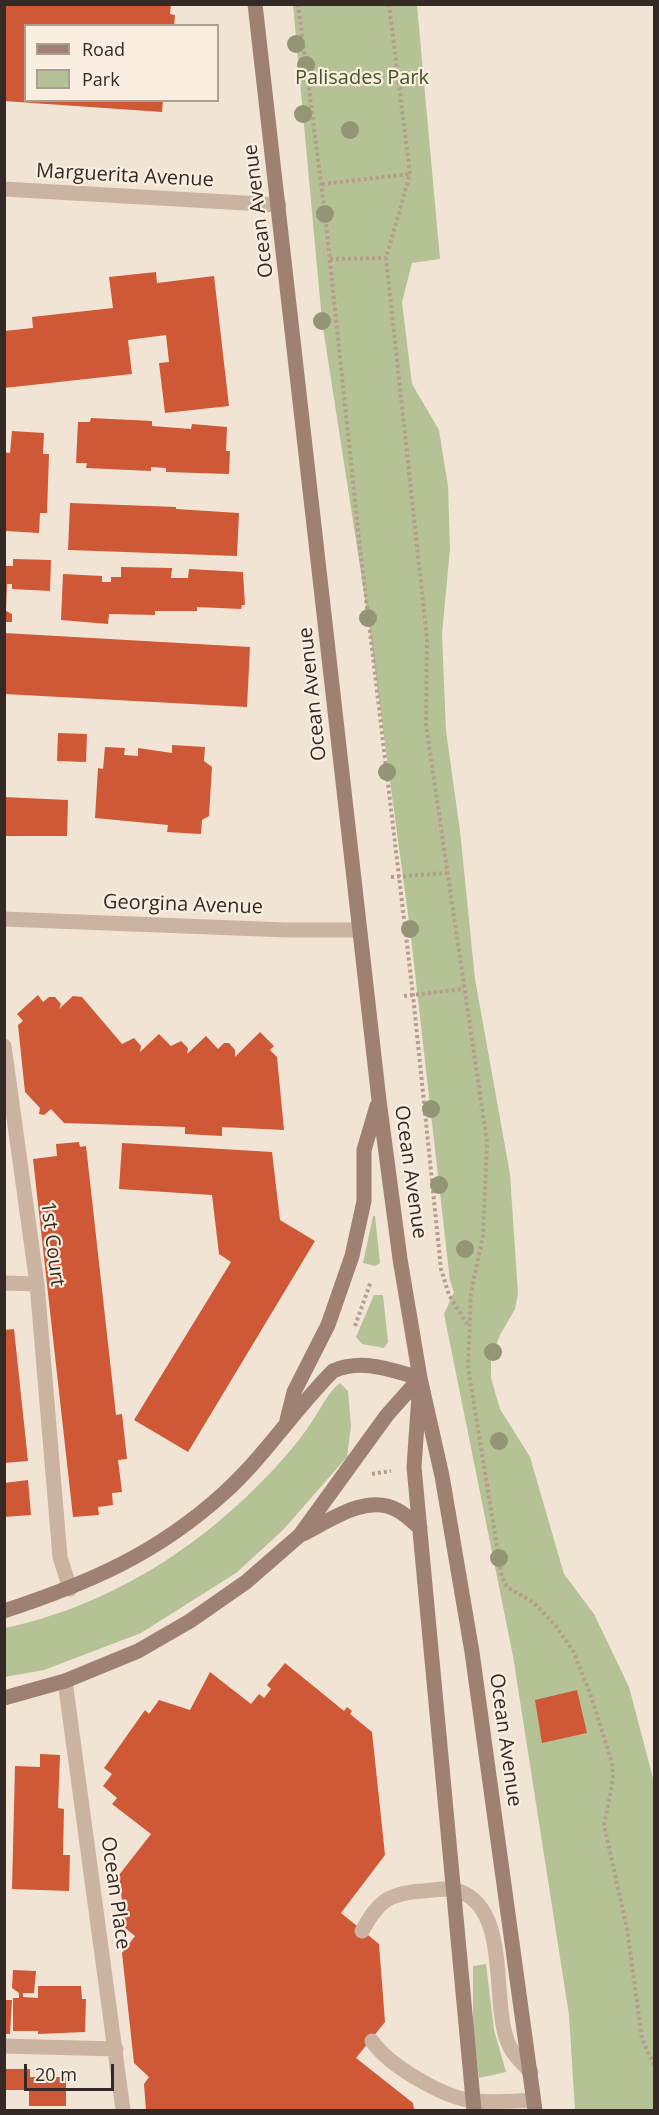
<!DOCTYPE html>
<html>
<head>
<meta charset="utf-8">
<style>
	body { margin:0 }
	#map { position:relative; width:659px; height:2115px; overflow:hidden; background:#f2e4d5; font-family:"Open Sans",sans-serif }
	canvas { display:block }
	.frame { position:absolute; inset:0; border:6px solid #342924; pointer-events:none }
	.legend { position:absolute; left:24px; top:24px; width:195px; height:78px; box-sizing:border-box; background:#faeee1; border:2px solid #ab9f95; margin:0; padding:8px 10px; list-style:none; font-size:18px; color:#342924 }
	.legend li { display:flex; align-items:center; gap:12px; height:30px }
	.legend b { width:30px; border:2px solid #ab9f95 }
	.scale { position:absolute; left:24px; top:2064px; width:90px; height:27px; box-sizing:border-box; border:3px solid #342924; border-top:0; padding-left:8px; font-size:18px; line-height:21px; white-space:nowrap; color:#342924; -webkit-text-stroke:4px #faeee1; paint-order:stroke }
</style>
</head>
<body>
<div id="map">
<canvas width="659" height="2115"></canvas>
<div class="frame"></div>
<ul class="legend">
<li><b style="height:8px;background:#9e8172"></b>Road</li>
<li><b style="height:16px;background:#b4c295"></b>Park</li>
</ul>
<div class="scale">20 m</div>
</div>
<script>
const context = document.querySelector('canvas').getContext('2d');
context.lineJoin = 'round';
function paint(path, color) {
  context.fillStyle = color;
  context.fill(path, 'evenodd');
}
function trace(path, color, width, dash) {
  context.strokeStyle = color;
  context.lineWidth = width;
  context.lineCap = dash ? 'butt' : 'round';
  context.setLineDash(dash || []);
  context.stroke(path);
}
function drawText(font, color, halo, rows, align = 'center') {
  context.font = font + ' "Open Sans",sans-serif';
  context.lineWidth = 4.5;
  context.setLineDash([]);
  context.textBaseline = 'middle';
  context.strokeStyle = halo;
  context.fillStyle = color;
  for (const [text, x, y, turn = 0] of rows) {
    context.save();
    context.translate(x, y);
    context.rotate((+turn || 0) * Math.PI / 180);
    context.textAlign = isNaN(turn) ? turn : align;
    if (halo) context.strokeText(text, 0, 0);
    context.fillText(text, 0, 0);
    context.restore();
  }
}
const green = new Path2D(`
	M293,5H417L440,259L412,263L402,302L412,384L439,430L448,486L450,549L442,634L446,731L460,831L475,979L510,1174L518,1294L515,1309L500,1335L491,1359V1378L500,1409L530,1457L564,1574L594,1614L629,1687L654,1782V2110H575L569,2015L513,1656L444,1314L454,1292L450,1281L410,929L368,618L322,321Z
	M373,1216H375L380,1263L375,1266L363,1263Z
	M374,1295H383L388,1342L384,1348L362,1344L356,1337Z
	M340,1383L348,1391L351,1426L347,1457L283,1530L236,1573L141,1633L44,1670L5,1677V1628C114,1605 209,1542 282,1460C293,1448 304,1434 313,1420C322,1407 327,1393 340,1383Z
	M486,1964L494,2030L506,2072L479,2078L473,2029V1966Z`);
const building = new Path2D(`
	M4,4H171L170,14L175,15L174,26H26V100H163L162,112L4,101Z
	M156,272L157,283L214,276L229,406L165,413L159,363L169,362L166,335L128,340L132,374L4,388V331L33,328L32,317L113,308L109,277Z
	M91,418L152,421V426L191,429L192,424L227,427L226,451H230L229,474L166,472V468L151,467V471L86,468L87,463H76L78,422H90Z
	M12,431L44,433L43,454H49L47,513H40L39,533L6,531L4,452L10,453Z
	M70,503L176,507V509L239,513L237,556L68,550Z
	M13,559L51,560L50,591L12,589V584H7L6,611L12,614V622H4V566H13Z
	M121,567L172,568L171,578H188L189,569L243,572L245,605H242L241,609L197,607V611H155V615L109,614L108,624L61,620L63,574L102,576V582H111V577H121Z
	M4,633L250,647L247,707L4,694Z
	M58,733L87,734L86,762L57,761Z
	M172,745L205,747L204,761L212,767L209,816L202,820L201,834L167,832L168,825L95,818L98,768L103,769L105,747L125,748L124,755L138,756V748L172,753Z
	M4,797L68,800L67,836H4Z
	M38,995L43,1002L49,997H55L61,1004L59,1009L73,996L82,997L122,1044L134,1038L141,1046L140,1052L159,1034L171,1046L181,1041L188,1048L187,1054L206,1036L218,1049L224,1043H229L235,1050V1057L260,1032L274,1046L270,1050L277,1057L284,1130L222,1127V1136L185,1134V1127L64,1123L51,1109L44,1115L39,1114L40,1108L25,1092L18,1025L23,1021L17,1014Z
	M79,1142L80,1147L86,1146L116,1415L122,1414L127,1459L118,1460L122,1492L112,1493L113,1505L98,1507L99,1515L73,1517L33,1159L57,1156L56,1144Z
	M122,1143L272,1152L280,1220L315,1241L188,1452L134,1420L231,1262L219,1254L212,1195L119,1189Z
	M14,1329L28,1461L4,1463V1330Z
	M28,1480L31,1515L4,1517V1483Z
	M285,1663L344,1711L347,1707L352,1711L350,1714L372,1732L385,1855L341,1913L379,1944L385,2022L356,2058L413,2103L414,2110H146L144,2084L149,2077L134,2063L122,1953L135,1936L125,1928L119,1875L151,1834L112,1804L117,1798L103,1786L112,1774L104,1768L145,1710L149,1714L159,1700L190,1710L210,1672L251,1704L259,1694L264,1698L271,1689L267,1685Z
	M577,1690L587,1733L542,1743L535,1700Z
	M40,1754L60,1755L58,1808L64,1809L63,1855H70L69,1891L12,1889L15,1766L40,1767Z
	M13,1970L36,1971L34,1993H23V1997L38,1998V1986H81L82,1999H86L85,2032L38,2034V2031H13V1998H19V1993L12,1988Z
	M4,2000H12L10,2034H4Z
	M4,2069H30V2077H66V2106H29V2090H4Z`);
const path = new Path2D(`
	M298,4L325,214L359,539L413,995L441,1269L449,1295L467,1324
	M389,4L410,174L386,258L427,639L426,725L487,1142L483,1236L471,1293L468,1367L502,1578L507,1587L534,1603L555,1625L573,1651L590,1693L612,1763L613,1779L604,1825L627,1929L642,2039L654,2065
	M322,184L410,174
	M330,259L386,258
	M391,877L447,873
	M404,996L463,989
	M355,1326L371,1281
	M372,1474L391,1471`);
const lane = new Path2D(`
	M4,1046L37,1284L60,1557L70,1589
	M4,1283L37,1284
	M65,1681L123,2110
	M362,1931C378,1901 389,1893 423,1891C434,1890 448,1887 459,1891C513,1911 489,2006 510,2047C515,2057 523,2064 531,2072
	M372,2041C389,2066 443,2097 473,2101C493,2103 514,2101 533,2100
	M4,2046L116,2049`);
const street = new Path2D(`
	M4,189L279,205
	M4,919L286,930H359`);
const secondary = new Path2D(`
	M255,4L379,1100L400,1259L420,1378L442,1476L472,1652L535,2110
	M419,1395L414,1467L474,2110
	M287,1420L294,1392L328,1325L352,1256L364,1201V1150L377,1106
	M303,1534C329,1521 367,1493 397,1510C405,1514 413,1522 420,1528
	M4,1611C89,1583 157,1554 224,1493C264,1457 294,1410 333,1371C363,1358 390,1370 420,1378
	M4,1698L65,1681L138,1651L190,1621L246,1582L300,1535L387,1415L420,1378`);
const trees = [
	[296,44],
	[306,65],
	[303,114],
	[350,130],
	[325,214],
	[322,321],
	[368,618],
	[387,772],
	[410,929],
	[431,1109],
	[439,1185],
	[465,1249],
	[493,1352],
	[499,1441],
	[499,1558]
];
const parkNames = [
	["Palisades Park",362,78]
];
const streetNames = [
	["Marguerita Avenue",125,176,3],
	["Ocean Avenue",259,211,-97],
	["Ocean Avenue",313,694,-96],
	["Georgina Avenue",183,905,2],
	["Ocean Avenue",410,1172,82],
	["1st Court",52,1244,83],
	["Ocean Avenue",505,1740,82],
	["Ocean Place",115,1893,82]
];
paint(green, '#b4c295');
paint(building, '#cf5836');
trace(path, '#b79d8b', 4, [3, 3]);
trace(lane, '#cbb3a1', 15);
trace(street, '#cbb3a1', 15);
trace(secondary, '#9e8172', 15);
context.fillStyle = '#939575';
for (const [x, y] of trees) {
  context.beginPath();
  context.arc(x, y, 9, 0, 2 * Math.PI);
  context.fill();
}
drawText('20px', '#455426', '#faeee1', parkNames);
drawText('20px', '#342924', '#faeee1', streetNames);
</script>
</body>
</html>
